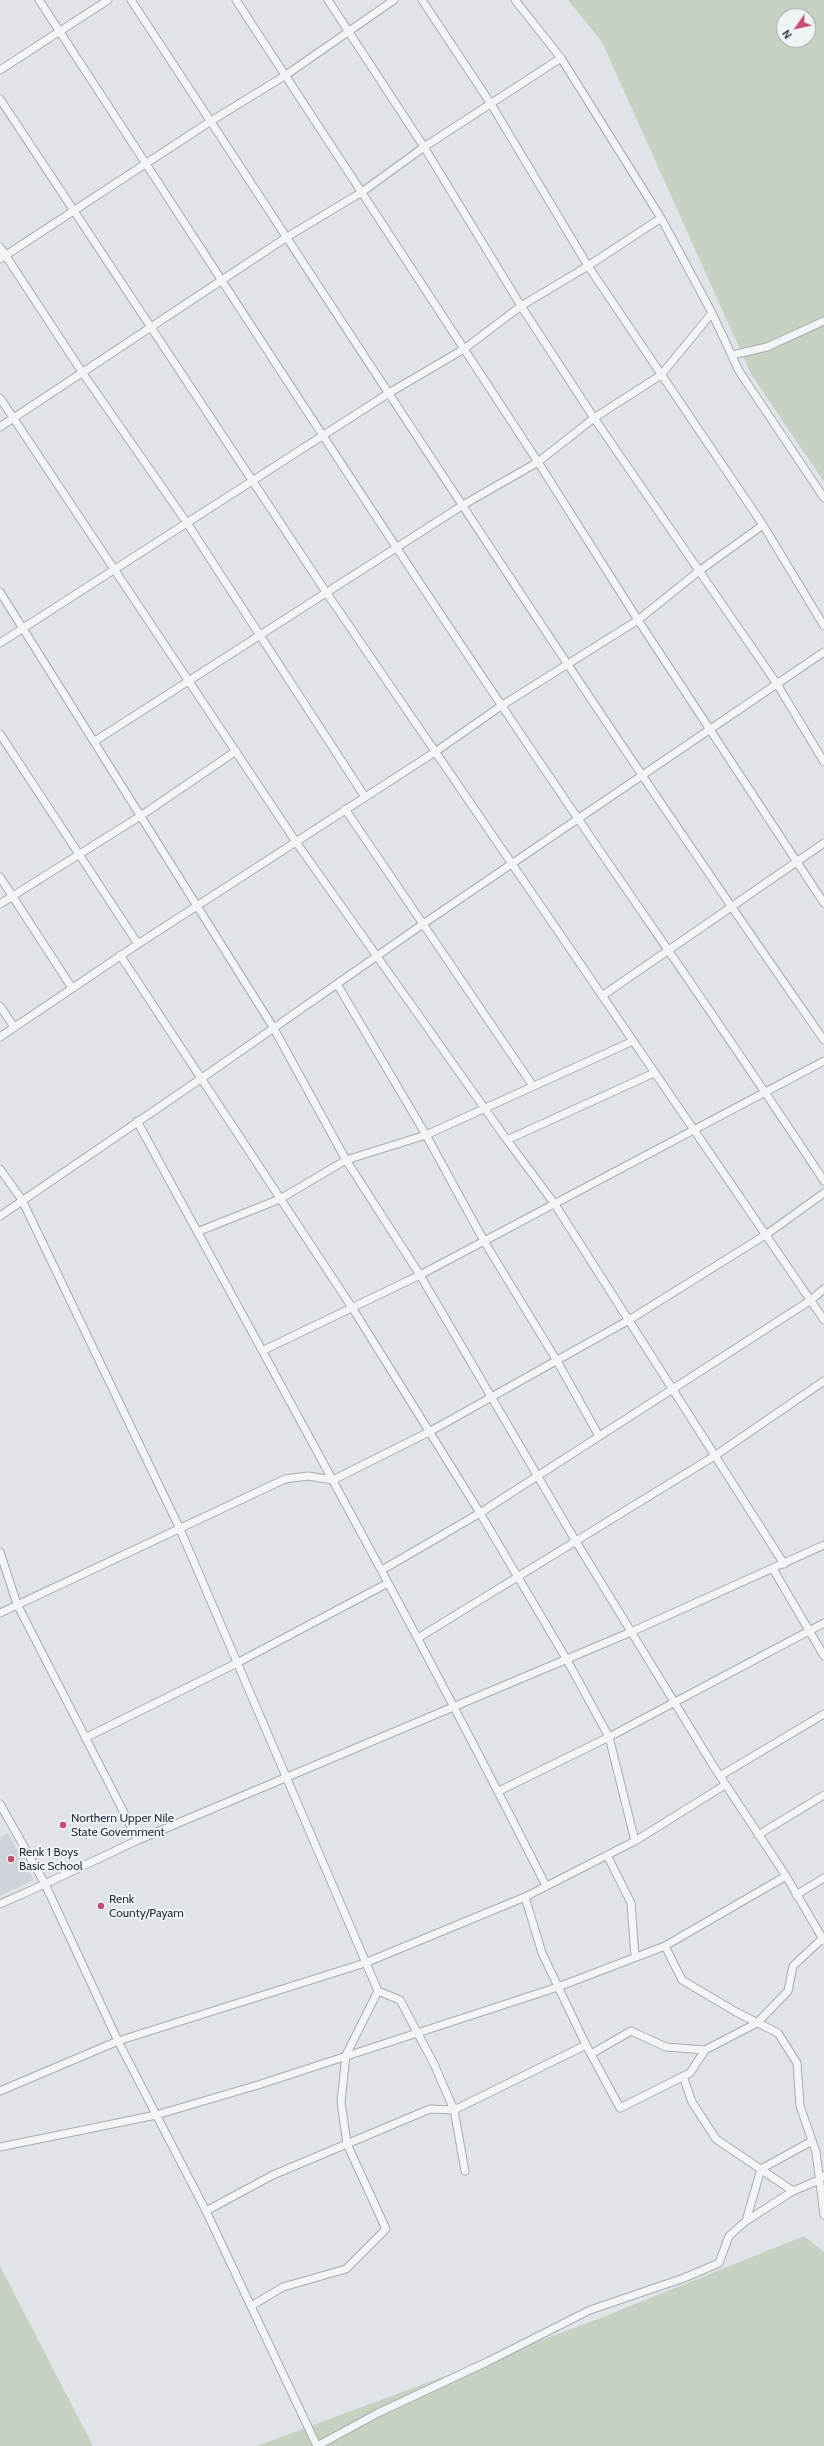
<!DOCTYPE html>
<html>
<head>
<meta charset="utf-8">
<style>
	body { margin:0 }
	#map { position:relative; width:824px; height:2446px; overflow:hidden; background:#e0e4e8; font-family:Cabin,sans-serif }
	canvas { display:block }
	.north { position:absolute; left:776px; top:8px; width:40px; height:40px; box-sizing:border-box; background:#eff3f6; border:1px solid #a0a7ac; border-radius:50%; rotate:236deg; font-size:11px; font-weight:700; line-height:16px; text-align:center; color:#2a343e }
	.north::after { content:''; display:block; margin:auto; width:14px; height:18px; background:#c44e6d; clip-path:polygon(50% 0,100% 100%,50% 72%,0 100%) }
</style>
</head>
<body>
<div id="map">
<canvas width="824" height="2446"></canvas>
<div class="north">N</div>
</div>
<script>
const context = document.querySelector('canvas').getContext('2d');
context.lineJoin = 'round';
function paint(path, color) {
  context.fillStyle = color;
  context.fill(path, 'evenodd');
}
function trace(path, color, width, dash) {
  context.strokeStyle = color;
  context.lineWidth = width;
  context.lineCap = dash ? 'butt' : 'round';
  context.setLineDash(dash || []);
  context.stroke(path);
}
function drawText(font, color, halo, rows, align = 'center') {
  context.font = font + ' Cabin,sans-serif';
  context.lineWidth = 4;
  context.setLineDash([]);
  context.textBaseline = 'middle';
  context.strokeStyle = halo;
  context.fillStyle = color;
  for (const [text, x, y, turn = 0] of rows) {
    context.save();
    context.translate(x, y);
    context.rotate((+turn || 0) * Math.PI / 180);
    context.textAlign = isNaN(turn) ? turn : align;
    if (halo) context.strokeText(text, 0, 0);
    context.fillText(text, 0, 0);
    context.restore();
  }
}
const built = new Path2D(`
	M8,1833L34,1880L0,1896V1837Z`);
const green = new Path2D(`
	M568,0H824V482L751,374L602,42ZM784,16H808V40H784Z
	M804,2236L824,2252V2446H257L598,2319Z
	M0,2266L93,2446H0Z`);
const minor = new Path2D(`
	M39,0C194,236 346,475 504,709C609,867 720,1022 824,1181
	M131,0C360,348 585,699 824,1040
	M236,0L538,462L638,620L824,903
	M328,0L424,147L521,306L594,418L777,684L824,762
	M422,0L491,104L588,266L763,525L824,626
	M515,0L561,58L661,218L712,313L739,371L824,498
	M0,70L108,0
	M0,99L326,592L824,1320
	M0,247L82,372L187,523L365,797
	M0,259L211,121L286,75L394,0
	M732,355L767,347L824,321
	M0,398L296,842L507,1140L554,1203L784,1564
	M0,427L287,237L362,192L424,147L561,58
	M0,592L273,1027L346,1160L420,1275L575,1540L714,1767L786,1876L824,1941
	M0,643L389,393L464,349L521,306L588,266L661,218
	M0,734L138,944
	M95,741L463,505L538,462L594,418L661,375L712,313
	M345,809L533,1086
	M0,877L72,988
	M0,904L142,815L236,751
	M120,955L353,1309L480,1513L567,1660L609,1737L635,1841
	M337,984L426,1135L484,1241L557,1361L599,1436
	M602,996L824,843
	M0,1006L14,1027
	M0,1037L138,944L435,752L501,706L638,620L699,571L763,525
	M137,1121C275,1375 416,1628 546,1886
	M507,1140L654,1073
	M0,1169L22,1200L179,1527L378,1991L346,2055L341,2102L347,2144L386,2229L346,2269L283,2287L251,2306
	M0,1216L202,1078L423,924L824,652
	M197,1232L280,1199L346,1160L426,1135L633,1041
	M264,1350L420,1275L824,1061
	M0,1552L17,1604L138,1840L45,1884L118,2041L206,2211L317,2446
	M773,1569L824,1656
	M382,1570L480,1513L811,1300L824,1289
	M0,1613L285,1479L308,1476L333,1480L429,1432L629,1320L767,1234L824,1193
	M418,1638L716,1455L824,1381
	M85,1738L237,1663L388,1583
	M720,1776L824,1714
	M499,1791L609,1737L824,1623
	M0,1804L45,1884L0,1904
	M758,1835L824,1795
	M138,1840L631,1632L824,1545
	M607,1855L631,1903L635,1957
	M796,1895L824,1878
	M525,1897L542,1953L586,2045L620,2108L690,2073L705,2050L757,2023L788,1991L793,1966L823,1938
	M665,1946L682,1980L736,2012L778,2033L797,2063L800,2106L816,2152L824,2215
	M378,1991L400,2000L434,2064L454,2110L465,2171
	M591,2054L631,2031L666,2047L705,2050
	M683,2076L692,2102L716,2139L793,2191
	M0,2091L118,2041L365,1963L525,1897L635,1841L725,1785
	M0,2147L156,2115L258,2085L558,1987L665,1946L786,1876
	M206,2211L273,2175L430,2109L454,2110L586,2045
	M746,2221L793,2191L819,2180L824,2176
	M317,2446L378,2413L489,2361L590,2310L684,2278L719,2263L729,2236L746,2221L761,2169L812,2141`);
const markers = [
	[63,1825,4,"#c44e6d"],
	[11,1859,4,"#c44e6d"],
	[101,1906,4,"#c44e6d"]
];
const poiNames = [
	["Northern Upper Nile",71,1818],
	["State Government",71,1832],
	["Renk 1 Boys",19,1852],
	["Basic School",19,1866],
	["Renk",109,1899],
	["County/Payam",109,1913]
];
paint(built, '#ced3da');
paint(green, '#c7d1c2');
trace(minor, '#a6acb2', 9);
trace(minor, '#f2f4f6', 7);
for (const [x, y, r, color] of markers) {
  const dot = new Path2D();
  dot.arc(x, y, r, 0, 2 * Math.PI);
  context.fillStyle = color;
  context.fill(dot);
  trace(dot, '#eff3f6', 1.5);
}
drawText('12px', '#2a343e', '#eff3f6', poiNames, 'left');
</script>
</body>
</html>
